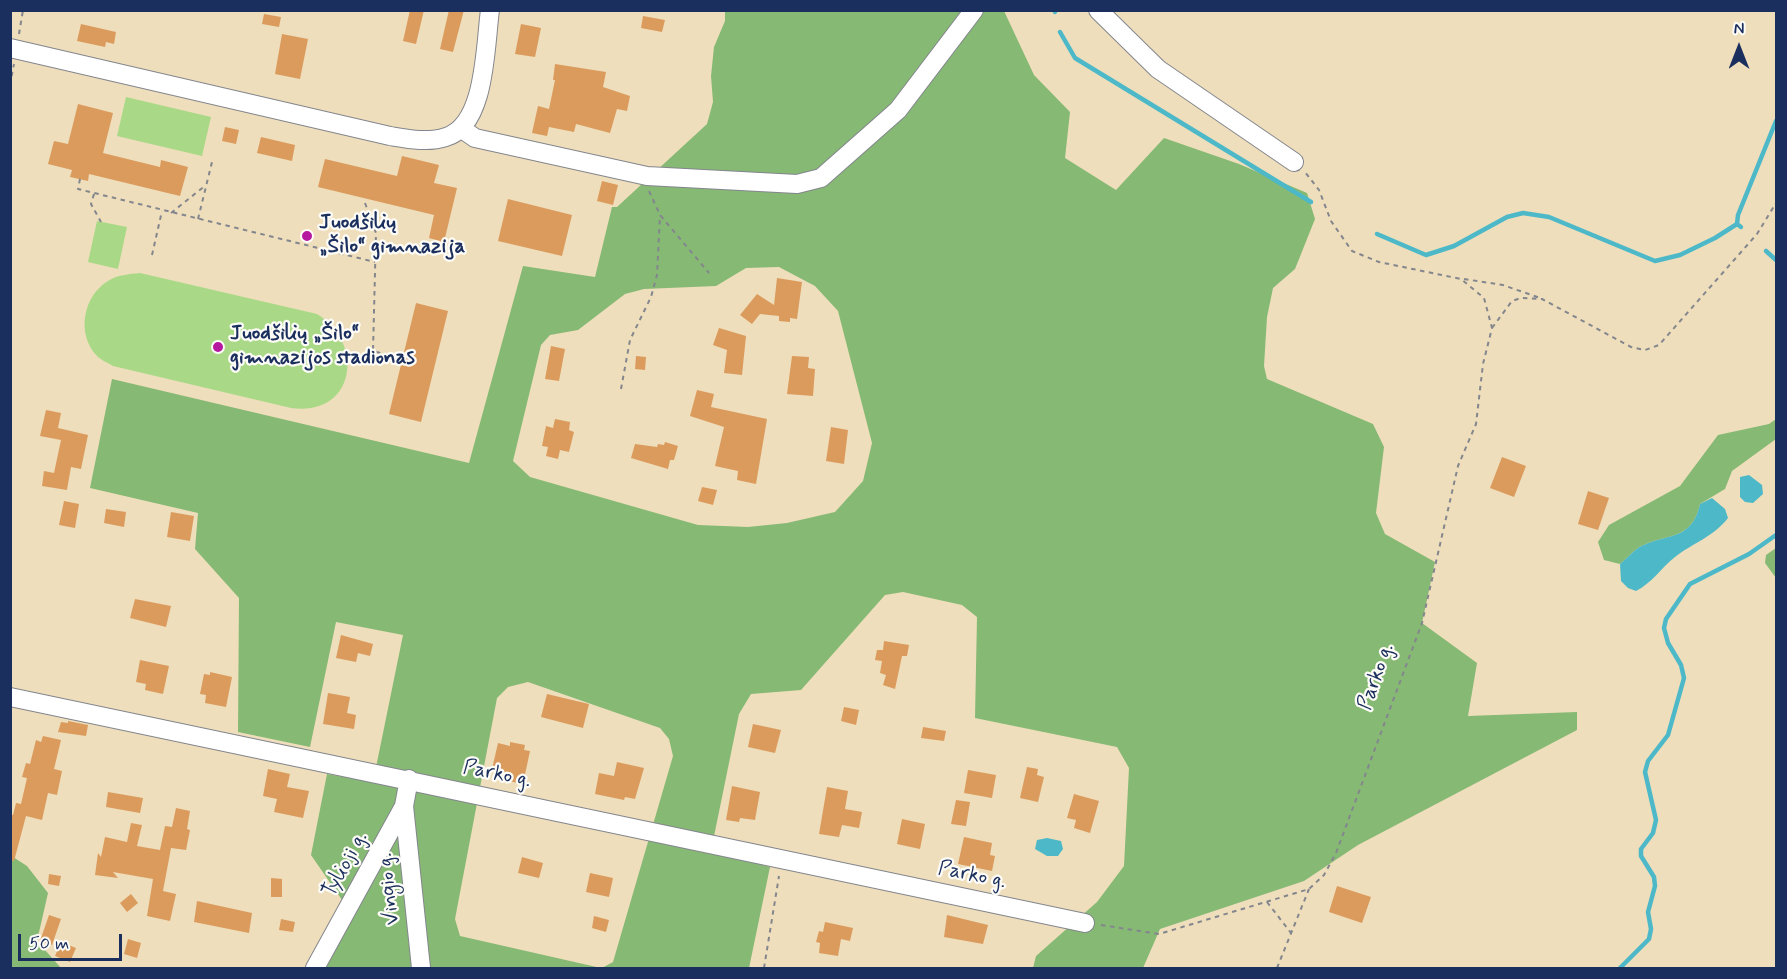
<!DOCTYPE html>
<html>
<head>
<meta charset="utf-8">
<style>
	body { margin:0 }
	#map { position:relative; width:1787px; height:979px; overflow:hidden; background:#eedebc; font-family:Mynerve,sans-serif }
	canvas { display:block }
	.frame { position:absolute; inset:0; border:12px solid #1b2f5e; pointer-events:none }
	.north { position:absolute; left:1709px; top:18px; width:60px; height:60px; -webkit-text-stroke:4px #fdfcf7; paint-order:stroke; rotate:0deg; font-size:16px; font-weight:700; line-height:24px; text-align:center; color:#1b2f5e }
	.north::after { content:''; display:block; margin:auto; width:21px; height:27px; background:#1b2f5e; clip-path:polygon(50% 0,100% 100%,50% 72%,0 100%) }
	.scale { position:absolute; left:18px; top:934px; width:104px; height:27px; box-sizing:border-box; border:3px solid #1b2f5e; border-top:0; padding-left:8px; font-size:18px; line-height:21px; white-space:nowrap; color:#1b2f5e; -webkit-text-stroke:4px #fdfcf7; paint-order:stroke }
</style>
</head>
<body>
<div id="map">
<canvas width="1787" height="979"></canvas>
<div class="frame"></div>
<div class="north">N</div>
<div class="scale">50 m</div>
</div>
<script>
const context = document.querySelector('canvas').getContext('2d');
context.lineJoin = 'round';
function paint(path, color) {
  context.fillStyle = color;
  context.fill(path, 'evenodd');
}
function trace(path, color, width, dash) {
  context.strokeStyle = color;
  context.lineWidth = width;
  context.lineCap = dash ? 'butt' : 'round';
  context.setLineDash(dash || []);
  context.stroke(path);
}
function drawText(font, color, halo, rows, align = 'center') {
  context.font = font + ' Mynerve,sans-serif';
  context.lineWidth = 4.5;
  context.setLineDash([]);
  context.textBaseline = 'middle';
  context.strokeStyle = halo;
  context.fillStyle = color;
  for (const [text, x, y, turn = 0] of rows) {
    context.save();
    context.translate(x, y);
    context.rotate((+turn || 0) * Math.PI / 180);
    context.textAlign = isNaN(turn) ? turn : align;
    if (halo) context.strokeText(text, 0, 0);
    context.fillText(text, 0, 0);
    context.restore();
  }
}
const green = new Path2D(`
	M126,97L211,117L202,156L117,136Z
	M97,221L127,227L118,269L88,262Z
	M140,273L317,314C366,344 355,417 291,408L113,366C108,363 101,360 97,356C76,334 83,296 108,281C117,275 129,274 140,273Z`);
const forest = new Path2D(`
	M725,11H1004L1034,75L1070,112L1065,158L1116,190L1164,138L1239,164L1307,193L1315,219L1295,269L1273,288L1267,317L1264,366L1267,379L1373,424L1384,447L1376,513L1385,534L1435,562L1422,623L1477,663L1468,716L1577,712V730L1358,845L1304,881L1160,929L1143,968H1033L1036,956L1097,902L1124,866L1129,768L1117,747L975,718L977,617L962,605L903,592L885,595L801,690L751,694L739,714L711,851L770,867L749,968H602L613,962L673,756L669,739L660,728L528,682L508,687L497,698L455,919L460,936L601,968H322L351,913L311,855L327,774L373,782L403,635L336,622L310,747L238,732L239,598L195,549L198,513L90,488L112,379L469,463L523,266L595,277L612,207H617L707,124L713,102L711,76L714,47L725,21ZM779,267L815,286L838,311L872,443L863,481L835,512L787,523L748,527L698,525L530,477L513,461L541,345L550,335L578,330L625,294L644,289L716,286L746,268Z
	M1776,419V439L1732,471L1725,489L1700,504C1691,543 1666,532 1638,548C1632,552 1626,559 1620,564L1604,560L1598,542L1609,525L1680,486L1718,435L1769,424Z
	M1776,548V578L1765,563L1766,555Z
	M10,855L27,866L48,893L37,941L61,968H11Z`);
const water = new Path2D(`
	M1749,475L1762,485L1763,494L1753,503L1745,502L1740,497V477Z
	M1712,498L1725,509L1728,518C1713,537 1693,543 1675,557C1661,568 1652,583 1636,591L1628,588L1621,581L1620,564C1626,559 1632,552 1638,548C1666,532 1691,543 1700,504Z
	M1047,838L1061,841L1063,849L1058,856H1047L1035,849L1037,840Z`);
const stream = new Path2D(`
	M1054,10L1055,12
	M1060,32L1075,58L1311,202
	M1741,227L1737,224L1738,215L1776,121
	M1377,234L1426,255L1454,246L1507,217L1523,213L1549,217L1655,261L1680,255L1715,238L1737,224
	M1766,251L1776,260
	M1620,968L1649,939L1651,929L1648,912L1655,886L1654,877L1641,856V849L1653,833L1656,820L1645,772L1648,761L1668,735L1684,678L1681,665L1668,643L1664,628L1666,619L1690,584L1749,554L1776,535`);
const building = new Path2D(`
	M410,10H424L416,44L403,41Z
	M449,10H464L453,52L440,49Z
	M264,14L281,17L279,27L262,24Z
	M643,16L665,20L662,32L641,28Z
	M81,24L116,32L114,44L106,42L105,47L77,41Z
	M521,24L541,28L535,57L515,54Z
	M282,34L308,39L300,79L275,74Z
	M555,64L606,72L603,87L630,96L627,111L617,109L610,133L576,124L574,132L549,127L547,136L532,133L538,106L549,109L555,80H553Z
	M78,104L113,113L103,153L160,167L161,160L188,167L180,196L89,174L88,181L70,177L72,170L48,164L54,141L68,144Z
	M225,127L239,130L236,144L222,141Z
	M261,137L295,145L292,161L257,153Z
	M402,156L439,165L434,183L457,188L444,242L429,238L434,215L318,187L325,159L397,176Z
	M602,181L618,185L613,205L597,201Z
	M508,199L572,215L562,256L498,241Z
	M777,278L802,282L797,319L790,318V322L779,321V316L760,314L752,324L740,315L757,294L774,305Z
	M416,303L448,311L421,422L389,414Z
	M719,328L746,336L742,375L724,373L727,350L713,345Z
	M551,346L565,349L559,381L545,379Z
	M636,356L646,357L645,370L635,369Z
	M792,356L809,357L808,368L815,369L813,396L787,394Z
	M697,390L714,394L711,407L767,419L756,484L737,480L738,471L715,466L724,427L690,416Z
	M46,410L61,413L58,428L88,435L81,469L71,467L67,490L42,486L44,471L54,473L61,440L40,436Z
	M555,419L570,422L569,430L574,432L569,452L560,450L558,459L546,456L548,447L542,446L546,426L553,428Z
	M831,427L848,430L844,464L826,461Z
	M665,442L678,446L674,460H670L668,469L631,458L635,444L657,447L658,444L664,445Z
	M1502,457L1526,466L1514,497L1490,488Z
	M702,487L717,490L713,505L698,501Z
	M1588,491L1609,498L1598,530L1578,524Z
	M64,501L79,504L75,528L59,525Z
	M106,509L126,512L124,527L104,523Z
	M171,512L194,516L190,541L167,537Z
	M135,599L171,606L166,627L130,618Z
	M341,635L373,644L370,656L358,653L356,662L336,658Z
	M884,641L909,645L907,656H902L895,689L883,685L886,675L880,673L882,661L875,660L877,650H883Z
	M140,660L169,666L163,694L145,690L146,684L136,682Z
	M210,672L232,677L226,707L205,703L206,695L200,694L204,674L210,675Z
	M328,693L350,697L347,713L356,715L354,729L323,724Z
	M547,694L589,704L583,728L541,717Z
	M844,707L859,710L856,725L841,721Z
	M68,721L88,725L86,736L58,732L61,722L68,723Z
	M753,724L781,730L775,753L748,747Z
	M923,727L946,731L944,741L921,738Z
	M43,736L61,740L54,769L62,771L57,795L48,793L42,820L26,816L14,861L10,860V815H13L16,803L21,804L27,778L22,777L26,763L30,764L36,740L41,742Z
	M510,742L525,745L524,750L530,751L523,784L494,778L496,770L492,769L498,743L510,746Z
	M617,762L644,768L635,799L625,797L624,800L595,794L599,773L614,776Z
	M1027,767L1038,769L1037,775L1044,777L1038,802L1020,798Z
	M268,769L290,774L287,787L309,791L303,818L274,812L277,799L263,796Z
	M968,770L996,775L992,798L964,793Z
	M732,786L760,792L755,820L740,818L739,822L726,820Z
	M827,787L848,791L845,809L862,812L859,828L842,825L839,837L819,834Z
	M108,792L143,798L140,813L106,807Z
	M1074,794L1099,801L1090,833L1074,828L1076,820L1067,818Z
	M956,800L970,802L966,826L951,824Z
	M176,808L190,811L187,829L190,830L186,850L171,848L163,891L176,894L170,921L147,916L153,879L113,872L118,878L95,875L98,853L101,857L105,837L127,842L131,823L142,825L137,846L160,850L165,826L172,827Z
	M902,819L925,824L920,849L897,844Z
	M964,837L992,843L990,855L995,856L992,871L958,864Z
	M522,857L543,863L539,878L518,873Z
	M590,873L613,878L609,897L586,892Z
	M49,874L61,876L59,886L48,884Z
	M271,878L282,879V897H271Z
	M1337,886L1371,897L1362,923L1329,912Z
	M131,894L138,903L127,912L120,903Z
	M197,901L252,913L249,933L194,922Z
	M49,915L61,919L52,945L40,941Z
	M947,915L988,925L983,944L944,937Z
	M594,916L609,920L606,932L592,928Z
	M281,919L295,922L293,932L279,930Z
	M825,922L853,928L850,941L841,939L838,956L819,953L820,943L816,942L819,931L823,932Z
	M128,939L141,943L137,958L124,954Z
	M61,942L76,948L70,962L55,956Z`);
const path = new Path2D(`
	M19,34L23,10
	M10,85L14,64
	M80,179L78,189L375,262
	M649,191L660,215L709,273
	M94,194L91,204L101,222
	M365,203L376,233L373,351L403,359
	M171,213L206,185
	M198,219L212,162H214
	M152,255L162,211
	M1464,279L1503,285L1540,298
	M1492,328L1512,301L1521,298L1542,299L1631,347L1645,350L1659,345L1757,234L1776,203
	M621,389L630,340L651,297L657,275L660,215
	M1267,902L1291,933
	M1101,925L1159,934L1309,889L1324,875L1336,853L1422,623L1458,466L1476,424L1483,364L1492,328L1484,298L1461,279L1379,262L1352,251L1331,221L1319,190L1305,172
	M764,968L779,876
	M1277,968L1309,889`);
const minor = new Path2D(`
	M1098,10L1158,69L1294,162
	M10,48L390,136C408,139 428,143 446,137C486,125 485,46 490,10
	M462,129L475,138L647,176L797,184L821,178L898,110L974,10
	M10,697L1085,923
	M404,806L421,968
	M315,968L404,806L409,779`);
const markers = [
	[307,236,6,"#b5179e"],
	[218,347,6,"#b5179e"]
];
const poiNames = [
	["Juodšilių",319,224],
	["„Šilo“ gimnazija",319,248],
	["Juodšilių „Šilo“",230,335],
	["gimnazijos stadionas",230,359]
];
const streetNames = [
	["Parko g.",1377,677,-70],
	["Parko g.",497,775,12],
	["Tylioji g.",346,865,-61],
	["Parko g.",972,876,12],
	["Vingio g.",390,889,-96]
];
paint(green, '#a9d987');
paint(forest, '#86b974');
paint(water, '#4db9c8');
trace(stream, '#4db9c8', 4.5);
paint(building, '#db9b5d');
trace(minor, '#84868d', 20);
trace(path, '#84868d', 2, [4.5, 4.5]);
trace(minor, '#fff', 18);
for (const [x, y, r, color] of markers) {
  const dot = new Path2D();
  dot.arc(x, y, r, 0, 2 * Math.PI);
  context.fillStyle = color;
  context.fill(dot);
  trace(dot, '#fdfcf7', 2);
}
drawText('bold 21px', '#1b2f5e', '#fdfcf7', poiNames, 'left');
drawText('21px', '#1b2f5e', '#fdfcf7', streetNames);
</script>
</body>
</html>
